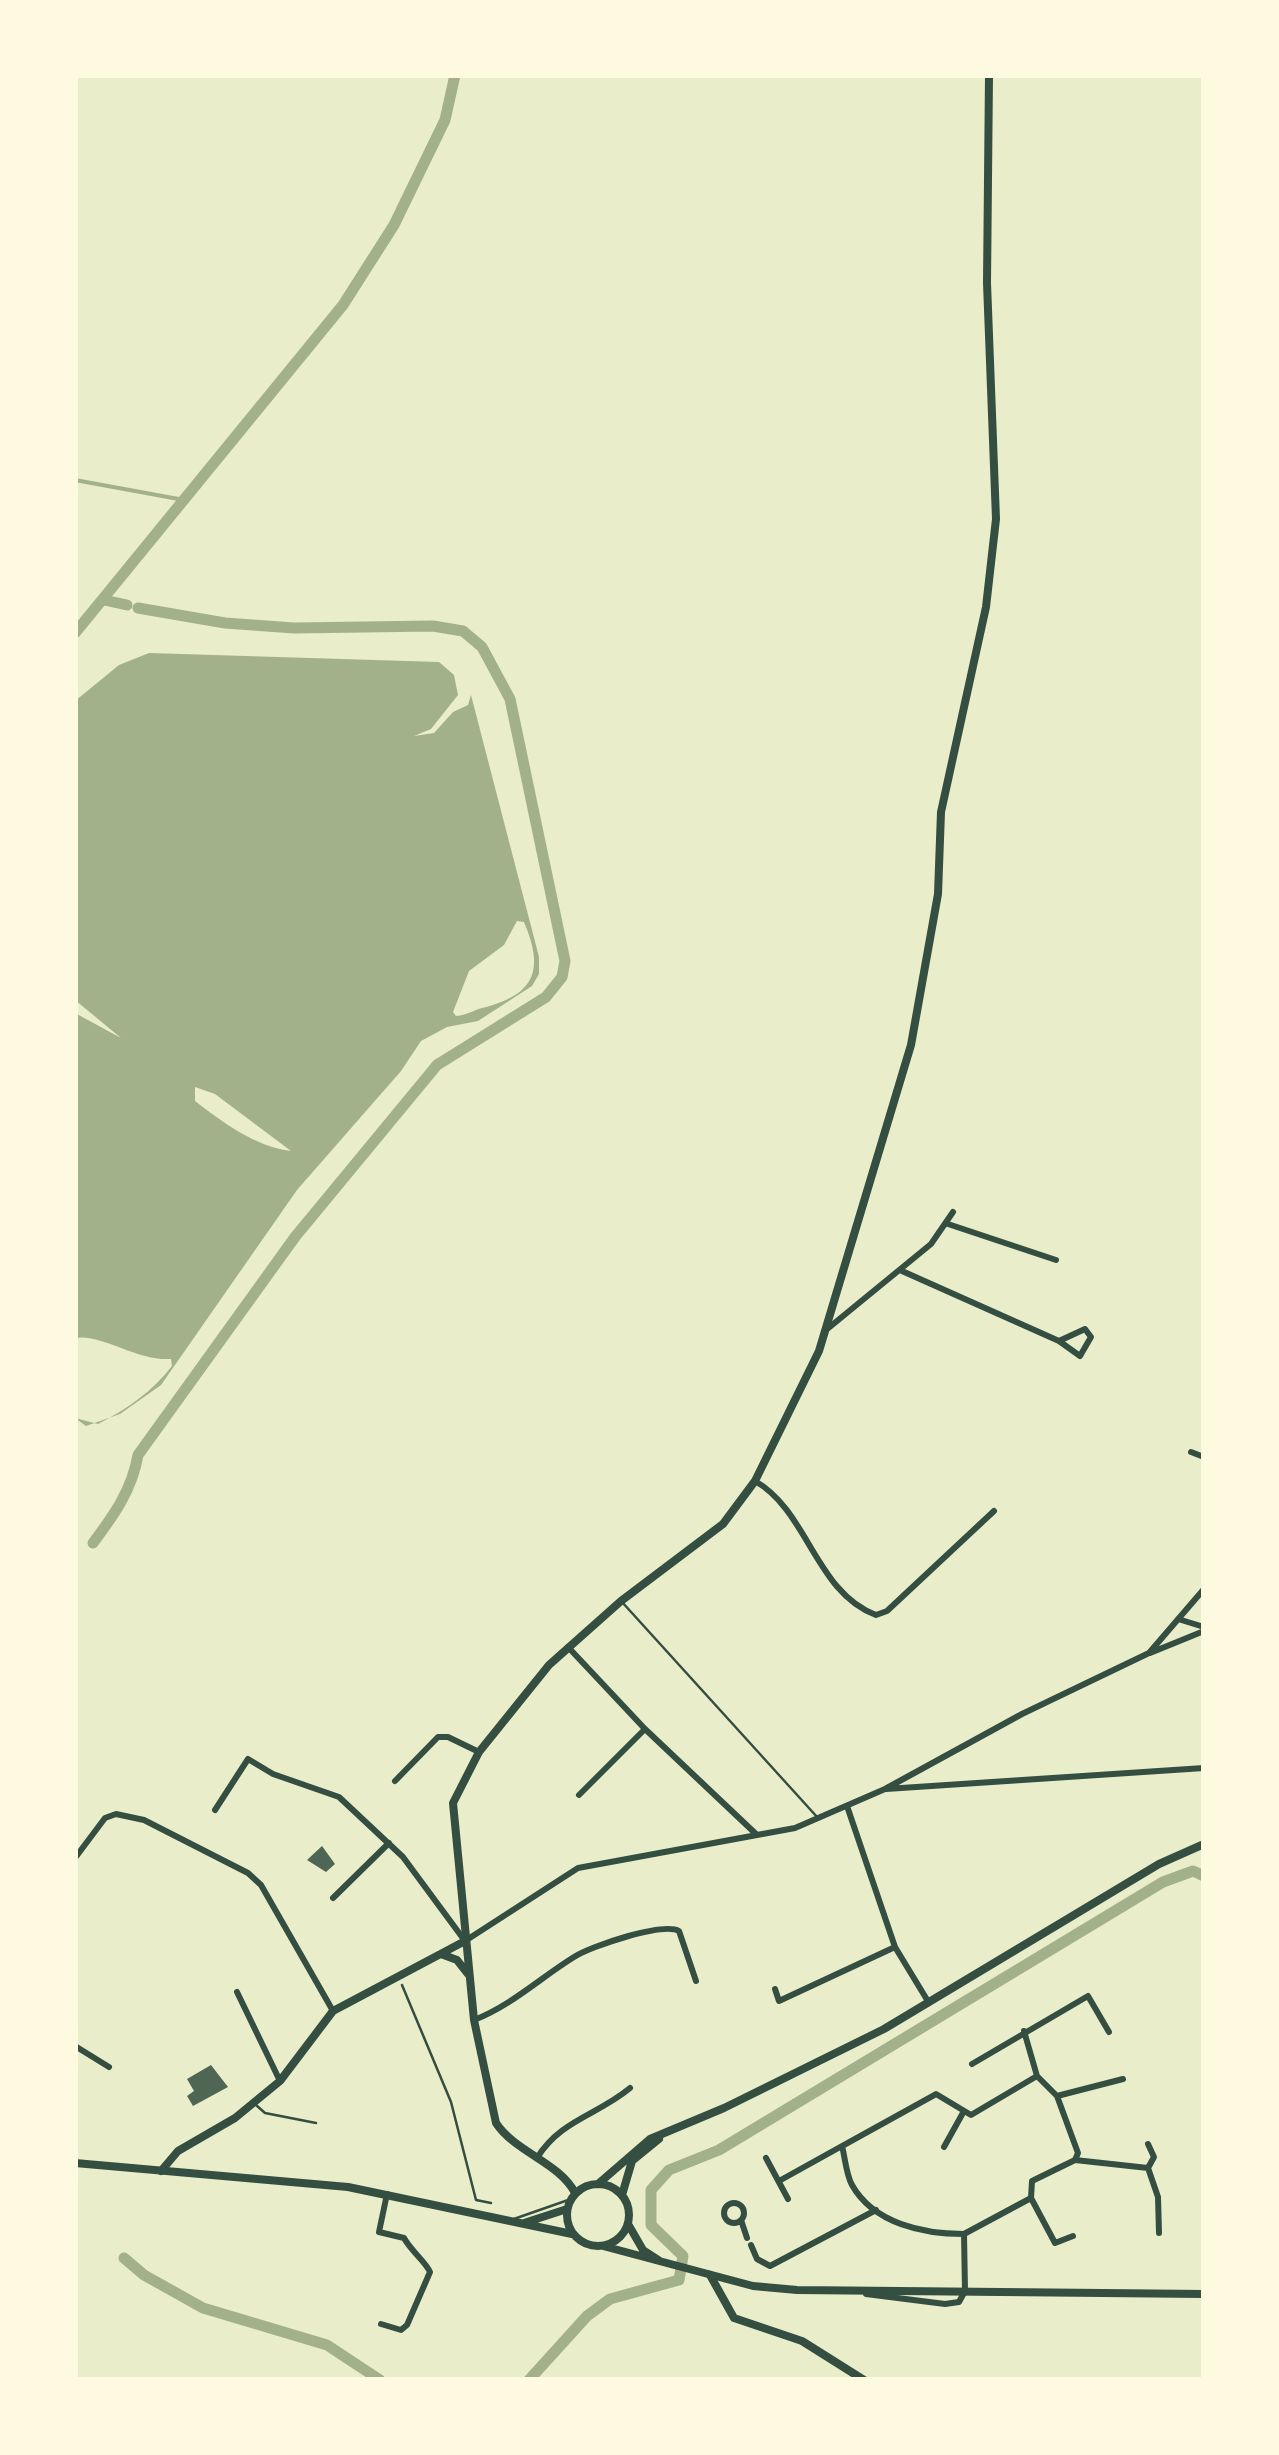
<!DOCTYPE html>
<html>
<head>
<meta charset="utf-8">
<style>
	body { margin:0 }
	#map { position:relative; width:1279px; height:2455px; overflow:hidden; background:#e9edc9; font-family:Spectral,serif }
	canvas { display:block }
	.frame { position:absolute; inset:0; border:78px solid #fefae0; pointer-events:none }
</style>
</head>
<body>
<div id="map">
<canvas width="1279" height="2455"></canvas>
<div class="frame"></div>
</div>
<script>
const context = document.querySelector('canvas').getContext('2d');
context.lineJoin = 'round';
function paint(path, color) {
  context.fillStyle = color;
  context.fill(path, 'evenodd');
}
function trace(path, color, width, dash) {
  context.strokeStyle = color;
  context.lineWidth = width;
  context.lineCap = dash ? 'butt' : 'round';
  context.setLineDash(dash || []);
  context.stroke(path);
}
const water = new Path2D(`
	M149,653L439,662L454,675L458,695L431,729L414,736L434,733L453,712L468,705L471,695L539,957V974L532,986L478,1021L447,1027L421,1041L401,1071L297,1190L161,1385L120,1414L86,1426L75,1418L98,1424C127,1409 153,1391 172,1366L171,1359C136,1361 101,1333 75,1338V1013L121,1038L75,1000V701L119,665ZM517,921L524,922C543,967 538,993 486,1007C475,1009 468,1015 456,1016L453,1012L469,971L504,945ZM195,1087L215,1094L291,1151C256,1147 222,1122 195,1101Z`);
const stream = new Path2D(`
	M75,480L184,500`);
const canal = new Path2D(`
	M104,600L127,605
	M75,633L343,305L394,225L445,120L455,75
	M93,1543C114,1515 132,1490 138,1455L295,1237L437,1065L546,997L562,977L565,961L510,699L482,647L463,631L433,626L294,628L225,623L138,608
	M124,2258L144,2275L203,2308L327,2345L380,2380
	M529,2380L587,2316L610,2299L679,2280L683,2256L651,2225V2190L669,2170L719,2150L1163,1882L1193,1871L1204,1876`);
const building = new Path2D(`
	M322,1846L335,1864L326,1872L307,1860Z
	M211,2065L228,2087L193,2106L187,2096L194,2091L187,2079Z`);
const path = new Path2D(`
	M402,1985L451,2102L476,2200L491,2203`);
const service = new Path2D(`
	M622,1602L818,1818
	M256,2105L265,2113L316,2123
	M511,2220L571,2199`);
const minor = new Path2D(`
	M948,1224L1056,1260
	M902,1271L1059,1341L1080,1356L1091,1337L1085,1329L1059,1341
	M826,1330L931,1244L953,1212
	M1191,1452L1204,1457
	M755,1481C808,1511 816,1593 876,1615L887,1611L994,1511
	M1178,1619L1204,1627
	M568,1647L645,1729L756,1834
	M1150,1653L1204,1631
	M395,1781L438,1737H448L479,1752
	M886,1789L1204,1768
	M579,1795L645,1729
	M847,1806L895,1947L929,2003
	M215,1810L248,1759L273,1774L339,1797L403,1857L465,1941L578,1868L795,1828L885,1789L1022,1714L1149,1653L1204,1589
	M75,1858L105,1818L116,1814L144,1820L248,1873L261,1885L333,2011
	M333,1898L389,1843
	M775,1989L779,2001L895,1947
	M237,1992L280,2081
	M474,2020C512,2005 540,1978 574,1957C591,1946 663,1922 679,1931L696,1981
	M1024,2031L1037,2076
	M75,2046L109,2067
	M972,2064L1088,1996L1109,2032
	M1057,2096L1123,2079
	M944,2147L964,2111
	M537,2158C560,2120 598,2115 630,2088
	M766,2158L788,2199
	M1075,2160L1148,2168L1158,2197L1159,2233
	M1148,2168L1154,2157L1148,2144
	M779,2181L842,2146
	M1031,2198L1055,2243L1073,2236
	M724 2213a10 10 0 1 1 20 0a10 10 0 1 1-20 0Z
	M741,2220L747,2238
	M751,2245L757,2259L770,2266L876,2210
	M866,2294L945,2304L959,2302L965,2291L964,2234L1031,2198L1032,2181L1075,2160L1078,2153L1057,2096L1037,2076L971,2115L936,2094L842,2146C845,2157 846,2174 852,2185C874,2224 924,2234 964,2234
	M381,2324L401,2330L407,2325L430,2272C426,2262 411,2251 404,2238L379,2232L387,2194`);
const tertiary = new Path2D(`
	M441,1954L457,1960L468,1974
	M161,2171L178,2151L235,2118L280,2081L333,2011L465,1941
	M575,2193C560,2163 515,2152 496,2123L474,2020L453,1803L479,1752L549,1665L621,1601L723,1524L755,1481L819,1351L911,1045L938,894L941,812L986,607L996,519L987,283L989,75
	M710,2275L734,2318L802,2341L864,2380`);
const secondary = new Path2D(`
	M75,2163L348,2187L572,2234
	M567 2215a31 31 0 1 1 62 0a31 31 0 1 1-62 0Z
	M598,2184L650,2139L724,2108L884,2029L1159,1864L1204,1844
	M622,2195L632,2161L659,2139
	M524,2223L567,2209
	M628,2224L643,2250L660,2261
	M603,2246L753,2286L797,2290L1204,2294`);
paint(water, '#a3b18a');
trace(stream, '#a3b18a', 4);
trace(canal, '#a3b18a', 11);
paint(building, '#4f6655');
trace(path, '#344e41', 2.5);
trace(service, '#344e41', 2.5);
trace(minor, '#344e41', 6);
trace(tertiary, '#344e41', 8);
trace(secondary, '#344e41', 8);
</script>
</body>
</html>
